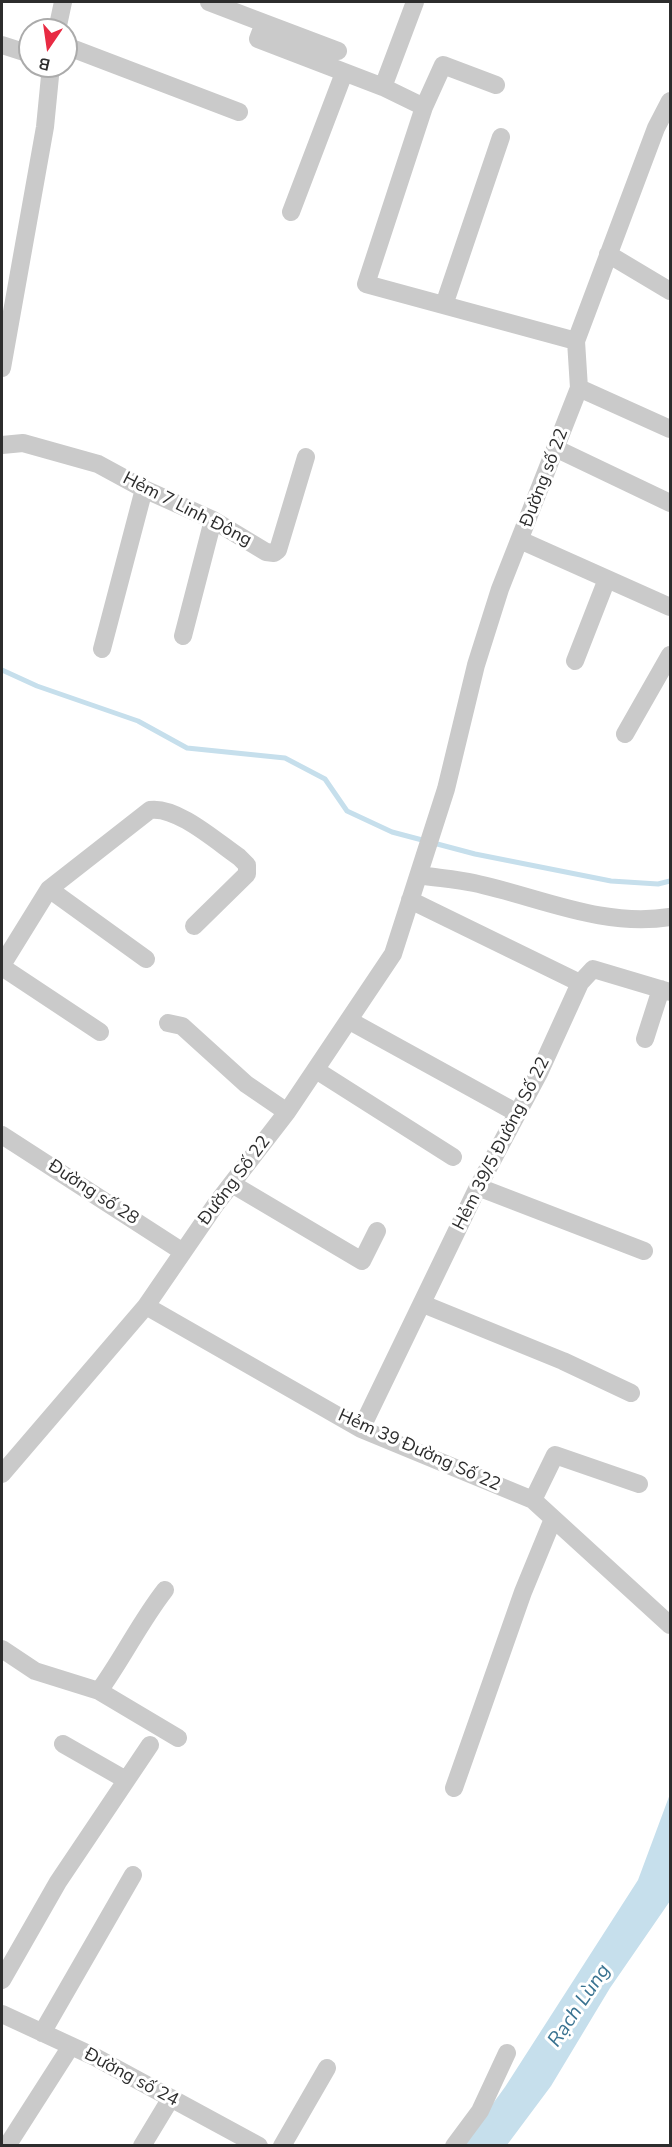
<!DOCTYPE html>
<html>
<head>
<meta charset="utf-8">
<style>
	body { margin:0 }
	#map { position:relative; width:672px; height:2147px; overflow:hidden; background:#fff; font-family:"Nunito Sans",sans-serif }
	canvas { display:block }
	.frame { position:absolute; inset:0; border:3px solid #2d2d2d; pointer-events:none }
	.north { position:absolute; left:18px; top:18px; width:60px; height:60px; box-sizing:border-box; background:#fff; border:2px solid #ababab; border-radius:50%; rotate:193deg; font-size:16px; font-weight:700; line-height:24px; text-align:center; color:#2d2d2d }
	.north::after { content:''; display:block; margin:auto; width:21px; height:27px; background:#e82b43; clip-path:polygon(50% 0,100% 100%,50% 72%,0 100%) }
</style>
</head>
<body>
<div id="map">
<canvas width="672" height="2147"></canvas>
<div class="frame"></div>
<div class="north">B</div>
</div>
<script>
const context = document.querySelector('canvas').getContext('2d');
context.lineJoin = 'round';
function paint(path, color) {
  context.fillStyle = color;
  context.fill(path, 'evenodd');
}
function trace(path, color, width, dash) {
  context.strokeStyle = color;
  context.lineWidth = width;
  context.lineCap = dash ? 'butt' : 'round';
  context.setLineDash(dash || []);
  context.stroke(path);
}
function drawText(font, color, halo, rows, align = 'center') {
  context.font = font + ' "Nunito Sans",sans-serif';
  context.lineWidth = 6;
  context.setLineDash([]);
  context.textBaseline = 'middle';
  context.strokeStyle = halo;
  context.fillStyle = color;
  for (const [text, x, y, turn = 0] of rows) {
    context.save();
    context.translate(x, y);
    context.rotate((+turn || 0) * Math.PI / 180);
    context.textAlign = isNaN(turn) ? turn : align;
    if (halo) context.strokeText(text, 0, 0);
    context.fillText(text, 0, 0);
    context.restore();
  }
}
const water = new Path2D(`
	M670,1794V1901L610,1988L551,2086L507,2145L462,2146L505,2087L638,1880Z`);
const stream = new Path2D(`
	M2,670L37,686L138,721L187,748L285,758L325,779L347,811L392,832L475,854L611,881L658,884L670,881`);
const minor = new Path2D(`
	M209,2L264,23L258,39L383,87L424,107
	M264,23L338,51
	M57,30L63,2
	M2,45L30,54
	M66,46L239,112
	M496,85L443,65L424,107L366,284L576,341
	M383,87L415,2
	M291,212L344,73
	M608,254L670,291
	M444,305L501,137
	M2,368L45,127L51,66
	M579,388L670,429
	M2,445L23,443L98,464L144,489L213,520L266,552L274,553L278,550L306,457
	M557,449L670,503
	M520,540L670,607
	M183,636L213,520
	M102,649L144,489
	M575,661L607,579
	M625,734L670,655
	M419,875C437,878 456,879 474,883C539,897 603,928 670,917
	M49,889L146,959
	M410,900L580,983
	M2,965L49,889L150,810C177,806 217,842 239,857L247,865V874L194,926
	M2,967L100,1032
	M350,1021L517,1113
	M168,1023L182,1026L246,1084L287,1112
	M645,1039L661,989
	M316,1070L453,1157
	M2,1135L183,1252
	M232,1184L362,1261L377,1231
	M478,1187L644,1251
	M423,1304L563,1361L631,1393
	M146,1306L361,1429L533,1500L670,1625
	M361,1429L478,1187L539,1073L580,983L593,969L670,992
	M2,1474L146,1306L216,1204L287,1112L393,954L446,789L476,665L500,589L579,388L576,341L656,128L670,101
	M533,1500L555,1455L639,1484
	M2,1649L35,1671L99,1691L178,1738
	M99,1691C123,1658 140,1622 165,1590
	M63,1744L126,1780
	M454,1788L523,1592L553,1519
	M2,1980L58,1882L150,1745
	M2,2014L95,2057L259,2146
	M42,2033L133,1875
	M7,2146L71,2046
	M142,2146L171,2098
	M282,2146L327,2068
	M454,2146L480,2111L507,2053`);
const streetNames = [
	["Đường số 22",545,478,-69],
	["Hẻm 7 Linh Đông",187,510,27],
	["Hẻm 39/5 Đường Số 22",502,1144,-63],
	["Đường Số 22",235,1181,-53],
	["Đường số 28",93,1193,33],
	["Hẻm 39 Đường Số 22",419,1451,24],
	["Đường số 24",131,2078,28]
];
const waterNames = [
	["Rạch Lùng",580,2006,-56]
];
paint(water, '#c6dfec');
trace(stream, '#c6dfec', 5);
trace(minor, '#cacaca', 18);
drawText('18px', '#2d2d2d', '#fff', streetNames);
drawText('italic 20px', '#3a7391', '#fff', waterNames);
</script>
</body>
</html>
